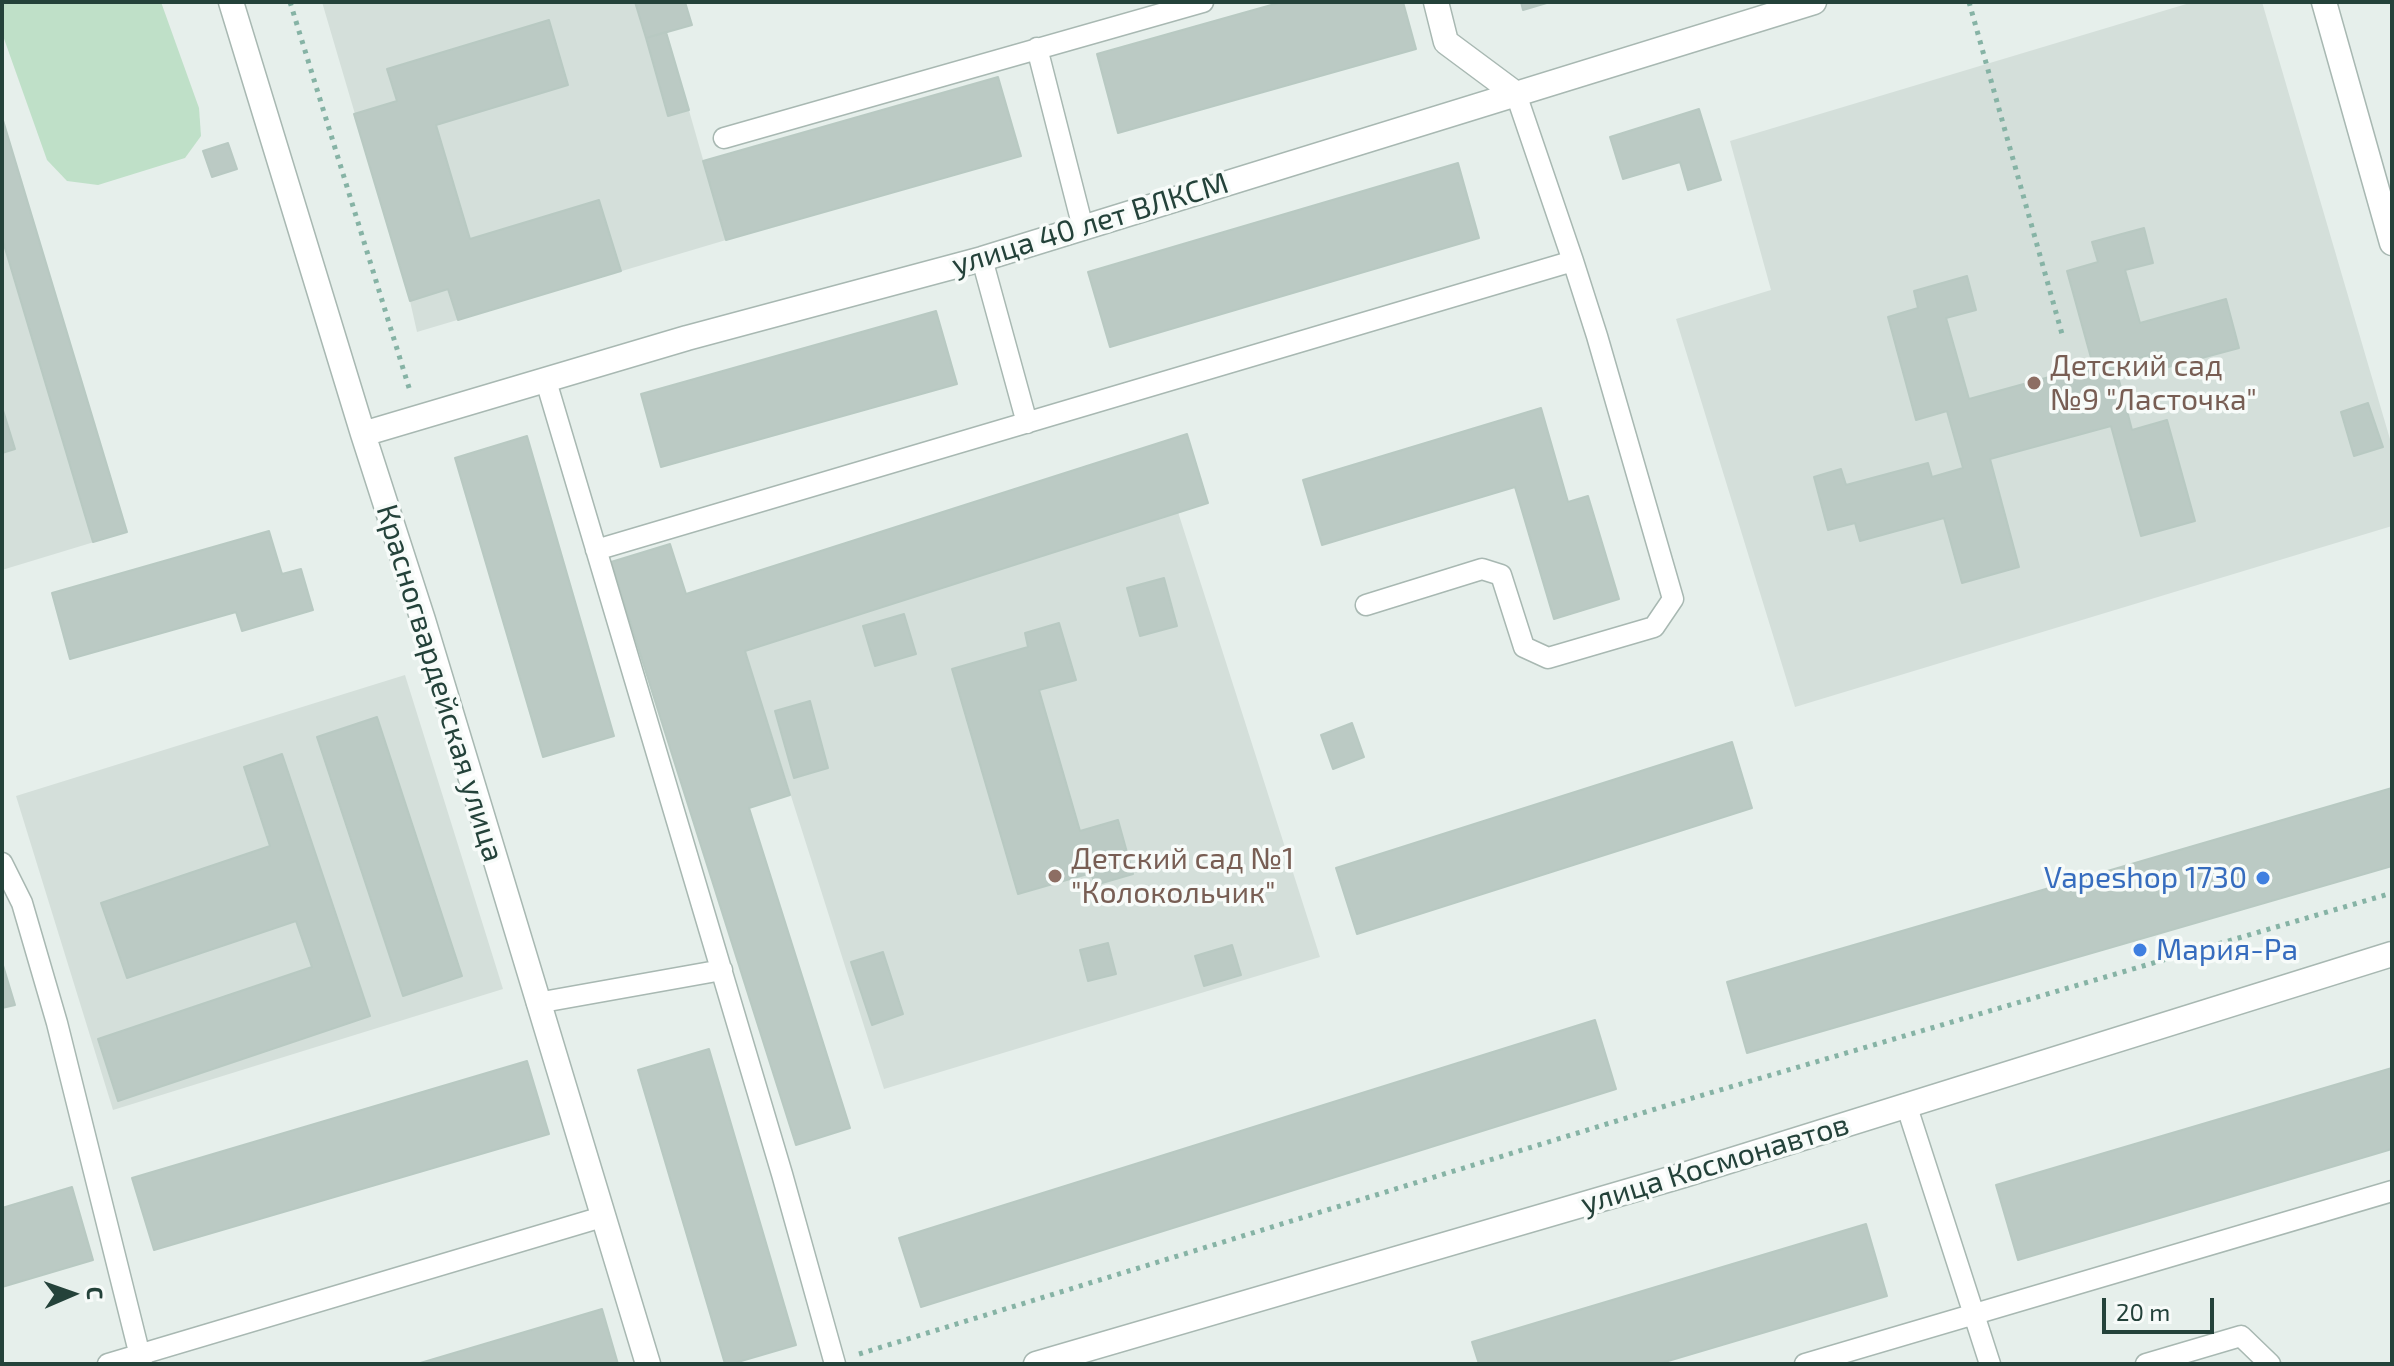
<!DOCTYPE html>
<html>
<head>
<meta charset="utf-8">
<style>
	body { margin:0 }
	#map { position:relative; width:2394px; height:1366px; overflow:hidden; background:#e6efeb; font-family:"Exo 2",sans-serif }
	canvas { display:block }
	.frame { position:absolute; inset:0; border:4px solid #24423a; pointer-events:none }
	.north { position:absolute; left:32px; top:1254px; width:80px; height:80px; -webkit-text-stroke:6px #f7fbf9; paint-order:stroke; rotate:88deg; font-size:22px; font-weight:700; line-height:32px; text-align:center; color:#24423a }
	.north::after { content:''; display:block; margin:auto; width:28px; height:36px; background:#24423a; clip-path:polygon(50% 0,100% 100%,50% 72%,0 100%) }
	.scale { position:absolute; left:2102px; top:1298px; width:112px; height:36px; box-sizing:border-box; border:4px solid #24423a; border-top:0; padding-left:10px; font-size:24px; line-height:28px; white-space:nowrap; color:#24423a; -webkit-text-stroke:6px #f7fbf9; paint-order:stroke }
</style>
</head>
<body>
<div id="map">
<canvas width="2394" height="1366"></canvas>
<div class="frame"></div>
<div class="north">С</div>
<div class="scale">20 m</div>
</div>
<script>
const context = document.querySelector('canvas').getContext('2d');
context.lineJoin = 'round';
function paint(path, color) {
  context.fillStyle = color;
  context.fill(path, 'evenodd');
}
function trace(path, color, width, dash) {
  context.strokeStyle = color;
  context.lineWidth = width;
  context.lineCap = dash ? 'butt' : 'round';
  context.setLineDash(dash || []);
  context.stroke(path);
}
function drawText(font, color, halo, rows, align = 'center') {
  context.font = font + ' "Exo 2",sans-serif';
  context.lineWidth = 7;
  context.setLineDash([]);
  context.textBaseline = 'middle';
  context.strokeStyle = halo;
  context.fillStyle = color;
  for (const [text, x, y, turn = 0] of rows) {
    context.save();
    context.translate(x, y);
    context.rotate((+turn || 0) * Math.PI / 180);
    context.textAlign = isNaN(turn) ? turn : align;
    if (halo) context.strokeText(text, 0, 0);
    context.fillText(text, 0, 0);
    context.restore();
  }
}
const built = new Path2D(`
	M322,2H658L726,240L417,332L410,301Z
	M2193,2H2262L2392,446V526L1795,707L1676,319L1771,290L1730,141Z
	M2,117L127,532L2,570Z
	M1178,512L1320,957L884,1089L745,651Z
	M405,675L503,989L113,1110L16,796Z`);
const green = new Path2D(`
	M2,2H161L199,108L201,136L185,158L98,185L67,181L47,160L2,33Z`);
const building = new Path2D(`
	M635,2H685L692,25L646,38Z
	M1282,2H1403L1416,49L1118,133L1097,54Z
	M1521,2H1550L1523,10Z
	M549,20L568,85L436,125L470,239L599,200L621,271L458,320L448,289L410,301L354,114L397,101L387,69Z
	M666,32L689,110L668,116L646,38Z
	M998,77L1021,156L726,240L703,161Z
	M1699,109L1721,180L1688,190L1680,162L1623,179L1610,137Z
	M2,117L127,532L93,542L2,238Z
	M228,143L237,169L212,177L203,151Z
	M1458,163L1479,238L1110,347L1088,272Z
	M2144,228L2153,263L2125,270L2140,323L2226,299L2239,348L2153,371L2149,355L2115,365L2132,430L2167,420L2195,521L2141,536L2111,426L1990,459L2019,567L1962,583L1944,518L1860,541L1855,523L1828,530L1814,477L1841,469L1846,485L1928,463L1932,477L1963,468L1947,411L1916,420L1888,317L1918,308L1914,291L1967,276L1976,310L1946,318L1969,399L2093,365L2067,271L2098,262L2092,242Z
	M936,311L957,384L661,467L641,394Z
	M2368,403L2383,447L2354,456L2341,412Z
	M2,407L15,449L2,453Z
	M1541,408L1568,502L1588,496L1619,599L1554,619L1515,487L1322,545L1303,480Z
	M1187,434L1208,503L745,651L790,795L749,808L850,1128L796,1145L611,562L670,544L686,594Z
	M527,436L614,736L543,757L455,458Z
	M269,531L282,574L301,569L313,610L242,631L236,612L70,659L52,593Z
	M1164,578L1177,626L1140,636L1127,588Z
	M904,614L916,654L875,666L863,626Z
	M1059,623L1076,680L1039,690L1080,831L1118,820L1133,874L1095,885L1091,873L1018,894L952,669L1028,647L1025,633Z
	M810,701L828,768L794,778L775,711Z
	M377,717L462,976L403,996L317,737Z
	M1352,723L1364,757L1333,769L1321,735Z
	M1732,742L1752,808L1357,934L1336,868Z
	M282,754L370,1016L118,1101L98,1039L312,967L296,921L127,978L101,903L270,846L244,767Z
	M2392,788V866L1747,1053L1727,982Z
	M1108,943L1116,974L1088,981L1080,950Z
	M1232,945L1241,975L1204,986L1195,956Z
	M883,952L903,1014L872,1025L851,962Z
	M2,962L15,1005L2,1008Z
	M1595,1020L1616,1089L921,1307L899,1238Z
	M709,1049L796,1345L731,1364H725L638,1070Z
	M527,1061L549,1134L154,1250L132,1178Z
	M2392,1068V1149L2018,1260L1996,1185Z
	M72,1187L93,1260L2,1287V1208Z
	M1866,1224L1887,1296L1658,1364H1479L1472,1342Z
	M602,1309L618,1364H417Z`);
const path = new Path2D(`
	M290,2L410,391
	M1969,2L2062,334
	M859,1354L1662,1107L2392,893`);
const service = new Path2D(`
	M1037,48L1083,228
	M724,138L1203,2
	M982,259L1027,423
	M546,381L782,1174L835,1364
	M596,550L1573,261L1516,94
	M1366,605L1482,569L1501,575L1524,647L1548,658L1654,627L1673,599L1597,336L1573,261
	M2,863L22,903L57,1023L142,1364
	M537,1003L722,970
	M1906,1104L1990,1364
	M108,1364L602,1217
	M1805,1364L2392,1191
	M2146,1364L2241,1336L2270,1364`);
const minor = new Path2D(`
	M231,2L363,434L423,620L648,1364
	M1436,2L1446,42L1516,94
	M2324,2L2392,243
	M363,434L687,338L982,259L1814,2`);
const tertiary = new Path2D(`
	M1036,1364L1684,1175L2392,954`);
const markers = [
	[2034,383,8,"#8d6e63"],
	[1055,876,8,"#8d6e63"],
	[2263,878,8,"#3f7fe0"],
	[2140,950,8,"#3f7fe0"]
];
const streetNames = [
	["улица 40 лет ВЛКСМ",1090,224,-17],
	["Красногвардейская улица",440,683,73],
	["улица Космонавтов",1715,1164,-17]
];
const educationNames = [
	["Детский сад",2050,366],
	["№9 \"Ласточка\"",2050,400],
	["Детский сад №1",1071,859],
	["\"Колокольчик\"",1071,893]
];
const shopNames = [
	["Vapeshop 1730",2247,878],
	["Мария-Ра",2156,950,"left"]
];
paint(built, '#d4dfda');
paint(green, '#bfe0c8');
paint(building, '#bbcac4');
trace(building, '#b8c9c2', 2);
trace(service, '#a8b8b2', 23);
trace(minor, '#a8b8b2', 27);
trace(tertiary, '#a8b8b2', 27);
trace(path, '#86b3a5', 5, [4, 6]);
trace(service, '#fff', 20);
trace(minor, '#fff', 24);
trace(tertiary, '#fff', 24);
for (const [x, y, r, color] of markers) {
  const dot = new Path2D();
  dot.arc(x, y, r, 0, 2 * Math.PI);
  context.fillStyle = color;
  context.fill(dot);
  trace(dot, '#f7fbf9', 3);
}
drawText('30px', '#24423a', '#f7fbf9', streetNames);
drawText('30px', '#785e54', '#f7fbf9', educationNames, 'left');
drawText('30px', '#366cbe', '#f7fbf9', shopNames, 'right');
</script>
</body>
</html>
